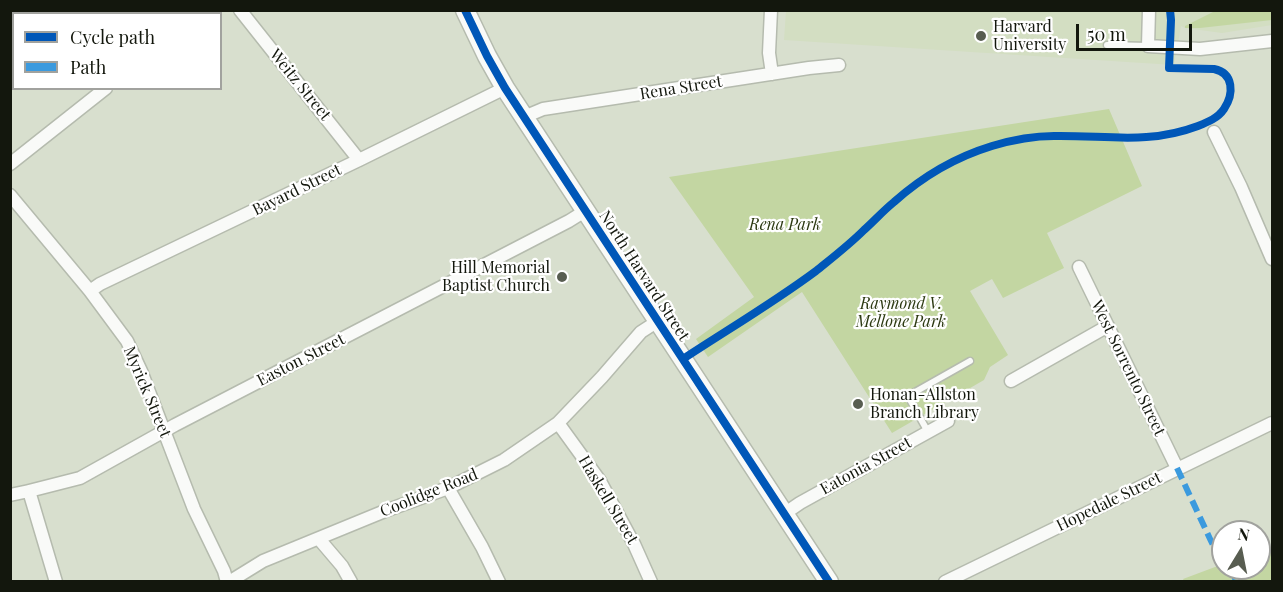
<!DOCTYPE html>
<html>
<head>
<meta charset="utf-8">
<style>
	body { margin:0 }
	#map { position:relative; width:1283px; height:592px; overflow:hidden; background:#d8dfce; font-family:"Playfair Display",serif }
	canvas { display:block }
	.frame { position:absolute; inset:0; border:12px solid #13170d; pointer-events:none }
	.legend { position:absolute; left:12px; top:12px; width:210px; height:78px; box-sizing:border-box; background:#fff; border:2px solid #a1a29e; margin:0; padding:8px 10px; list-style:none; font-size:18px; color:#13170d }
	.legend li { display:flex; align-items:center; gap:12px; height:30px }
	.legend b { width:30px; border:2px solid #a1a29e }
	.north { position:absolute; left:1211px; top:520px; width:60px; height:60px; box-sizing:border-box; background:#fff; border:2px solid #a1a29e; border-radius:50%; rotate:10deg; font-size:16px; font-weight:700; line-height:24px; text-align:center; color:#13170d }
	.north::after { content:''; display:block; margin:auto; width:21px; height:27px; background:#585d51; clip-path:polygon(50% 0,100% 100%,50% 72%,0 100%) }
	.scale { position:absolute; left:1076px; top:24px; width:116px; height:27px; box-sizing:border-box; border:3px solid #13170d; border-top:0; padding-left:8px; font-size:18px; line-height:21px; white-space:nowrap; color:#13170d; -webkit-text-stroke:4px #fff; paint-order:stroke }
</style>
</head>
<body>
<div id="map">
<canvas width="1283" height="592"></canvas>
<div class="frame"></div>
<ul class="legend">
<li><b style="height:8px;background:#0057b8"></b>Cycle path</li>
<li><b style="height:8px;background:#3b9ade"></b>Path</li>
</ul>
<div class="north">N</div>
<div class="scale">50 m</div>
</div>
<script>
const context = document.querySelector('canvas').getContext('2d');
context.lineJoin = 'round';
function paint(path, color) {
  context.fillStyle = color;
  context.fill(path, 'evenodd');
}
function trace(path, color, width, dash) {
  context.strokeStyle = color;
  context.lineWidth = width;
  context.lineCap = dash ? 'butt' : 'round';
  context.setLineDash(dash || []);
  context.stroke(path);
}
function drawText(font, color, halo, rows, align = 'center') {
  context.font = font + ' "Playfair Display",serif';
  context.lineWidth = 4.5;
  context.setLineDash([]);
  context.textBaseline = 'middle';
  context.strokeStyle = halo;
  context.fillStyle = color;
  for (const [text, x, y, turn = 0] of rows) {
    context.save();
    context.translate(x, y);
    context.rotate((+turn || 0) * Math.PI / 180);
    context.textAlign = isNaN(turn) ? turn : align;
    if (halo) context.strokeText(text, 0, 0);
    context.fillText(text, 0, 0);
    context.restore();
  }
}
const built = new Path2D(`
	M786,11H1272V25L1222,33L1185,28L1181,26L1174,65L784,40Z`);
const green = new Path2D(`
	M1215,11H1272V20L1200,28H1185V26Z
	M1109,109L1142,186L1047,233L1064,268L1003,298L992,279L970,291L1008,355L990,367L984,380L892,433L802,292L708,357L696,339L754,297L669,177Z
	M1272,546V581H1184L1183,579L1223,564V568H1259V551Z`);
const lane = new Path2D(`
	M1107,45L1148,46
	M928,432L908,396L970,361`);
const street = new Path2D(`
	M152,10L158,14
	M240,10L359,160
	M771,10L769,53L772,74
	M1149,10L1148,46L1200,49L1272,41
	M200,14L203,10
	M524,117L543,109L809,68L839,65
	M1214,132L1241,187L1272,259
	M10,164L106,88
	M10,195L90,291L127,341L141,371L194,509L224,571L227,582
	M1079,267L1177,468
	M90,291L100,284L359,160L505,88
	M1011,381L1108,326
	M558,423L600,481L634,544L651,582
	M448,488L482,547L499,582
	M29,491L56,582
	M10,495L29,491L80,478L175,425L569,221L585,211
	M784,514L800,503L948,421
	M319,539L342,566L351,582
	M229,582L263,561L385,511L448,488L504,460L558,423L602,377L641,332L658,321
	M945,582L1272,423`);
const secondary = new Path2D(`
	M465,10L487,56L505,88L829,582`);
const quiet = new Path2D(`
	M1177,468L1211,541L1217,553L1223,559
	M1232,568L1236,582`);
const cycleway = new Path2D(`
	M465,10L487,56L505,88L829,582
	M683,359C727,330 773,303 816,271C832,258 849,245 864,230C874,221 883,211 894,202C922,177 956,157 992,146C1012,140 1033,136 1054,136C1106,135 1148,145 1198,126C1208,122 1218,118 1224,109C1234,94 1234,73 1214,69L1169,68L1171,20L1170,10`);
const markers = [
	[981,36,6,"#585d51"],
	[562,277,6,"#585d51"],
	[858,404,6,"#585d51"]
];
const poiNames = [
	["Harvard",993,27],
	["University",993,45],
	["Hill Memorial",550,268,"right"],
	["Baptist Church",550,286,"right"],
	["Honan-Allston",870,395],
	["Branch Library",870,413]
];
const streetNames = [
	["Weitz Street",300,85,51],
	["Rena Street",681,88,-9],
	["Bayard Street",297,190,-26],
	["North Harvard Street",644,276,57],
	["Easton Street",301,360,-27],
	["West Sorrento Street",1128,368,64],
	["Myrick Street",147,392,67],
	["Eatonia Street",866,466,-29],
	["Coolidge Road",429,493,-22],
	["Haskell Street",608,500,59],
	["Hopedale Street",1109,502,-26]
];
const parkNames = [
	["Rena Park",785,225],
	["Raymond V.",901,304],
	["Mellone Park",901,322]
];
paint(built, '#d3dec2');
paint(green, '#c3d6a2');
trace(lane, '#b5bbae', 9);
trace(street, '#b5bbae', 15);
trace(secondary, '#b5bbae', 21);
trace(lane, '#f9faf8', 6);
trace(street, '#f9faf8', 12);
trace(secondary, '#f9faf8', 18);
trace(quiet, '#3b9ade', 6, [12, 6]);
trace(cycleway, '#0057b8', 8);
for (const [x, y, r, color] of markers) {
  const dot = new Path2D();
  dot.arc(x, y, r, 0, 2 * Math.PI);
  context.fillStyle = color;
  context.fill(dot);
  trace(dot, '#fff', 2);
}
drawText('16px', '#13170d', '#fff', poiNames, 'left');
drawText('16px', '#13170d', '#fff', streetNames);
drawText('italic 16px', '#2c3911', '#fff', parkNames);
</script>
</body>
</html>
